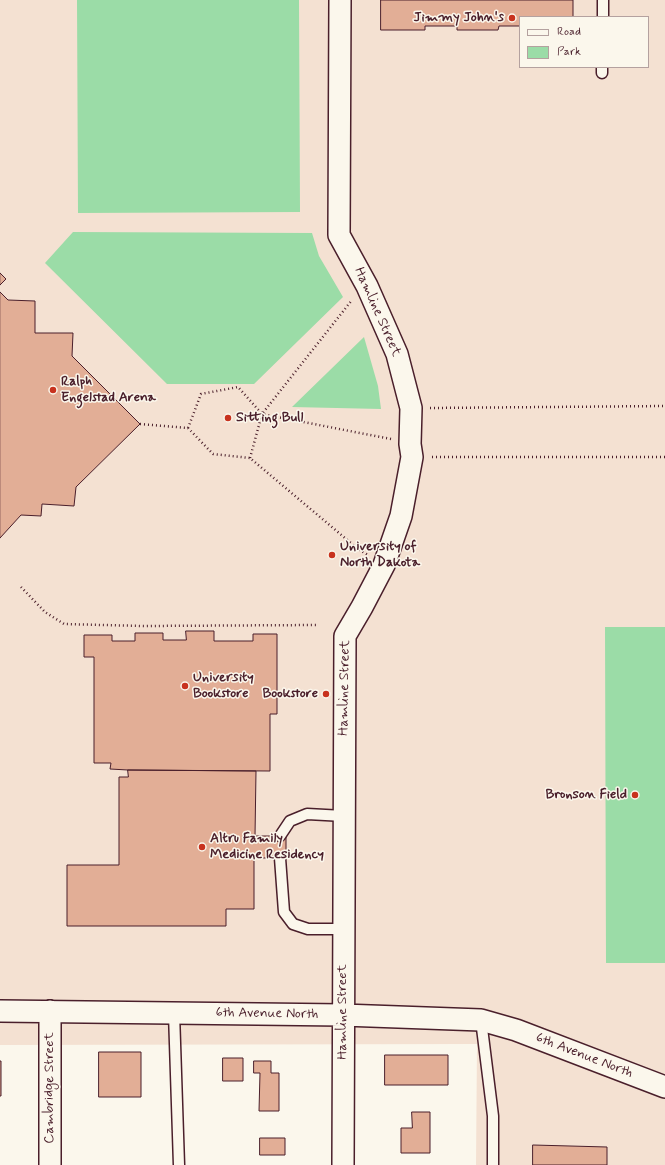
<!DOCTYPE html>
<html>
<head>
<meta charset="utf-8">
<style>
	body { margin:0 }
	#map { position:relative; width:665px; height:1165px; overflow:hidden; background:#fbf7ec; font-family:Mynerve,sans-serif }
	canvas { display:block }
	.legend { position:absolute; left:519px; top:16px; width:130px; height:52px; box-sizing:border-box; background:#fbf7ec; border:1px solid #b4a19f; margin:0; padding:5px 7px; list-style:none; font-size:12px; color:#4a1f2b }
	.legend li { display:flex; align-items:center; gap:8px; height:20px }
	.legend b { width:20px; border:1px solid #b4a19f }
</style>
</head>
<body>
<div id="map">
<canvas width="665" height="1165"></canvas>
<ul class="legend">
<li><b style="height:5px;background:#fbf7ec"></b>Road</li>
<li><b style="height:11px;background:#9bdca7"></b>Park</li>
</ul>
</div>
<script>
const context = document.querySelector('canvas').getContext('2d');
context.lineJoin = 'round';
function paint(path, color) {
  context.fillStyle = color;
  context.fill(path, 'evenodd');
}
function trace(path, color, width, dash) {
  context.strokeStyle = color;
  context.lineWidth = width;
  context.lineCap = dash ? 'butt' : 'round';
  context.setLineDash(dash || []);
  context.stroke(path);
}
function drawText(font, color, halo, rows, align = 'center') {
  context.font = font + ' Mynerve,sans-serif';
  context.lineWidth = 3;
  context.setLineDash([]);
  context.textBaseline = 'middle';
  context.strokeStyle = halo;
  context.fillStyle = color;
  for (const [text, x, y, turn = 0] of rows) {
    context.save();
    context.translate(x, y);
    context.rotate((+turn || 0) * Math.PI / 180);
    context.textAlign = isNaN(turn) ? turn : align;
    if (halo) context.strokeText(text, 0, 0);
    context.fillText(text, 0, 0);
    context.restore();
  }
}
const built = new Path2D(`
	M0,0H665V1165H476L477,1044L0,1045ZM520,17H648V67H520Z`);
const green = new Path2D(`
	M77,0H299L300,212L78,213Z
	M73,232L312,233L319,256L343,297L254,384H167L45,263Z
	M364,337L378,386L381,409L292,407Z
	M605,627H665V963H606Z`);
const building = new Path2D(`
	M381,0H573V17H520V26H499L498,30H457V26H425V30H381Z
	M0,273L6,279L0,285Z
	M0,292L8,300L35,301V333H73L72,356L140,424L76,487L74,506L42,504L41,516L21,515L0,538Z
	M186,631H214V641H253V634H277V714H270V771L128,770L110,769L111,763H94V657H84V635H112V641H135V633H163V640H186Z
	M128,770L256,771L255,836H286V858H254V909H226V926H67V865H119V777H128Z
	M99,1052H141V1097H99Z
	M385,1055H448V1085H385Z
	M223,1058H243V1081H223Z
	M0,1061H1V1096H0Z
	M254,1061H271V1073H279V1111H259L260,1073H254Z
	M412,1112H430V1153H401V1128H412Z
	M260,1138H285V1155H260Z
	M533,1145L607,1147V1165H533Z`);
const path = new Path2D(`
	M430,408L665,406
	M140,424L188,428L213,454L250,458L358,549L368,555
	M188,428L201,394L238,387L262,414L352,300
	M432,457H665
	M250,458L262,414L391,439
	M21,587L45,612L64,624L143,626L317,625`);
const lane = new Path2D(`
	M603,17V0
	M602,73V67
	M280,836L290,821L307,814L344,816
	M280,858L284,912L293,924L308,929H343
	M174,1013L179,1165
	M481,1020L493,1116V1165`);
const street = new Path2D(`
	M340,0L339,235L367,286L397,354L411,408L410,444L412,457L401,516L384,565L362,607L345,636L343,1165
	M0,1011L343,1015L481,1020L516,1030L665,1087
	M50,1011V1165`);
const markers = [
	[512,18,4,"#c8321e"],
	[53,390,4,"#c8321e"],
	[228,418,4,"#c8321e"],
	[332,555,4,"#c8321e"],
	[185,686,4,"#c8321e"],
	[326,694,4,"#c8321e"],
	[635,795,4,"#c8321e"],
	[202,847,4,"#c8321e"]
];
const poiNames = [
	["Jimmy John's",504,18,"right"],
	["Ralph",61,382],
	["Engelstad Arena",61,398],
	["Sitting Bull",236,418],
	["University of",340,547],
	["North Dakota",340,563],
	["University",193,678],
	["Bookstore",193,694],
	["Bookstore",318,694,"right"],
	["Bronson Field",627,795,"right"],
	["Altru Family",210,839],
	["Medicine Residency",210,855]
];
const streetNames = [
	["Hamline Street",377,312,66],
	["Hamline Street",345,688,-89],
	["Hamline Street",343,1012,-90],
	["6th Avenue North",267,1014,1],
	["6th Avenue North",584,1056,21],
	["Cambridge Street",50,1088,-90]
];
paint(built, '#f4e1d2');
paint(green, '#9bdca7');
paint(building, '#e2ae96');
trace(building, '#4a1f2b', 1);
trace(lane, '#4a1f2b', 13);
trace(street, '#4a1f2b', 24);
trace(path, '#4a1f2b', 2.5, [1, 3]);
trace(lane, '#fbf7ec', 10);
trace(street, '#fbf7ec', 21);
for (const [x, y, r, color] of markers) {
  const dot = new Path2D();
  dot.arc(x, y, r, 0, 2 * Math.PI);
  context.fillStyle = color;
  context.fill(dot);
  trace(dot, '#fbf7ec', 1.5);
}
drawText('bold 14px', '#4a1f2b', '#fbf7ec', poiNames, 'left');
drawText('14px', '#4a1f2b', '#fbf7ec', streetNames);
</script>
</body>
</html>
